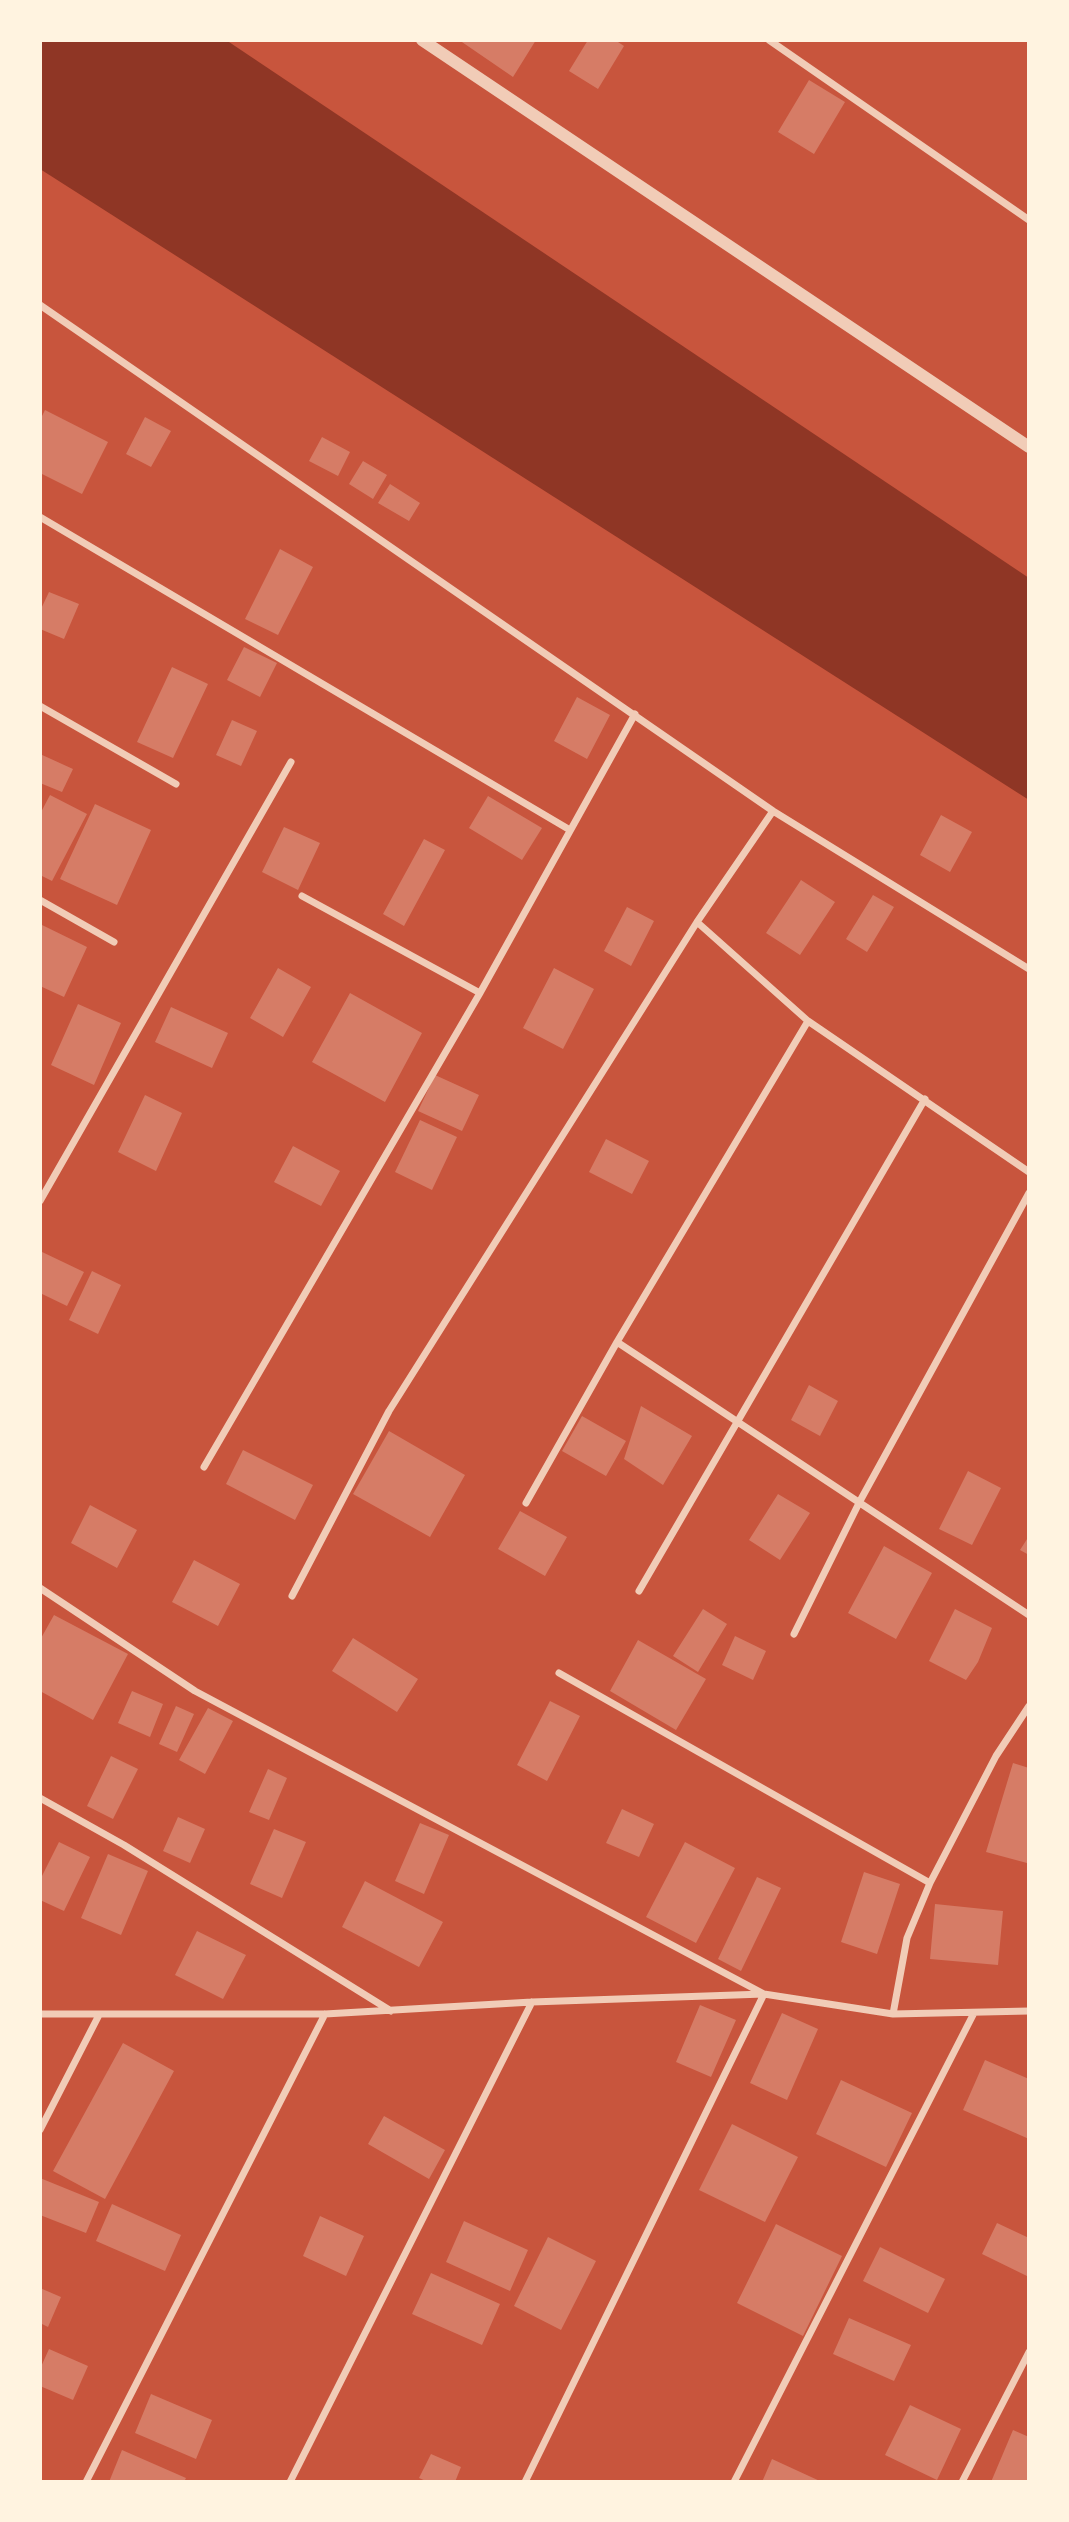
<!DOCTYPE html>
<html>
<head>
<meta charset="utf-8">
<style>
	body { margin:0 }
	#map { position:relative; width:1069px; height:2522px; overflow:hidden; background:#c8553d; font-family:"Nunito Sans",sans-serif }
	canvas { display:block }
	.frame { position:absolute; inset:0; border:42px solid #fff3e0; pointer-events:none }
</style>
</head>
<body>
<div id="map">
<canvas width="1069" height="2522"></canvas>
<div class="frame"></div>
</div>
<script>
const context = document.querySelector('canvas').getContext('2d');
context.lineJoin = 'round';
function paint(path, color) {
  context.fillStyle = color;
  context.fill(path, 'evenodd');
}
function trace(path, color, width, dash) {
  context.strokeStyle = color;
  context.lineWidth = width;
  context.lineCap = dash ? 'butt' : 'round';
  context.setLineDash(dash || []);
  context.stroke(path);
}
const water = new Path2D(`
	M40,40H226L1029,578V800L40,169Z`);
const building = new Path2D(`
	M459,40H536L513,77Z
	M588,40H615L624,46L598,89L569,71Z
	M809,80L845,102L814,154L778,132Z
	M45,410L108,442L82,494L40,473V420Z
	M145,417L171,431L151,467L126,454Z
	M322,437L350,452L338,476L309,461Z
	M363,461L387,475L373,499L349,484Z
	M390,484L420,503L409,521L378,503Z
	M280,549L313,567L278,635L245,619Z
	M49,592L79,604L64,639L40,629V611Z
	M244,647L277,663L260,697L227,680Z
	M172,667L208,684L173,758L137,742Z
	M577,697L610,715L587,759L554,741Z
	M232,720L257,731L241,766L216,755Z
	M40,754L73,769L62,792L40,783Z
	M50,795L87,814L52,881L40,875V814Z
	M488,796L542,828L522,860L469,828Z
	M95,804L151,830L117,905L60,879Z
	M941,815L972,832L950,872L920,855Z
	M284,827L320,843L298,890L262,872Z
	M424,839L445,850L404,926L383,914Z
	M801,880L835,902L800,955L766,933Z
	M873,895L894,907L867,952L846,939Z
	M627,907L654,921L631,966L604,951Z
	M40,924L87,947L64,997L40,986Z
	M278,968L311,987L283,1037L250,1018Z
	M554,968L594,989L563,1049L523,1028Z
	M350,993L422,1033L385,1102L312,1062Z
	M78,1004L121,1023L94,1085L51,1065Z
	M171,1007L228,1033L212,1068L155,1042Z
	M435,1075L479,1095L462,1131L418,1111Z
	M145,1095L182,1113L156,1171L118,1152Z
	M420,1120L457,1137L432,1190L395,1172Z
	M606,1139L649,1161L632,1194L589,1172Z
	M293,1146L340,1171L321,1206L274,1182Z
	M40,1251L84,1272L67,1306L40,1293Z
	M92,1271L121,1285L98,1334L69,1320Z
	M809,1385L838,1401L820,1436L791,1420Z
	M641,1406L692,1436L663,1485L624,1459Z
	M582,1416L626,1441L606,1476L562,1451Z
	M389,1431L465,1475L430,1537L353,1494Z
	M243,1450L313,1485L295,1520L226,1484Z
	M968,1471L1001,1488L972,1545L939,1529Z
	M778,1494L810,1513L780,1560L749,1540Z
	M90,1505L137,1530L117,1568L71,1543Z
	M520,1511L567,1537L545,1576L498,1549Z
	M1029,1536V1555L1020,1550Z
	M884,1546L932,1573L896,1639L848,1613Z
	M194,1560L240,1584L218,1626L172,1602Z
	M703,1609L727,1624L698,1672L673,1656Z
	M955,1609L992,1628L978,1662L966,1680L929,1661Z
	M54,1615L128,1654L93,1720L40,1691V1640Z
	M735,1636L766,1651L753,1680L722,1665Z
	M353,1638L418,1679L397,1712L332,1671Z
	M638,1640L706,1679L676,1730L610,1691Z
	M132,1691L163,1704L150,1737L118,1723Z
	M550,1701L580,1716L547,1781L517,1765Z
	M176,1706L194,1714L177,1752L159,1744Z
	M208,1708L233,1721L205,1774L179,1760Z
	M111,1756L138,1769L113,1819L87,1806Z
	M1013,1763L1029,1768L1027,1863L986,1852Z
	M268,1769L287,1778L269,1820L249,1812Z
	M622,1809L654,1824L639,1857L606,1843Z
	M178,1817L205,1829L190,1863L163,1851Z
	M420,1823L449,1835L424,1894L395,1881Z
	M274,1829L306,1842L282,1898L250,1884Z
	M59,1842L90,1857L64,1911L40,1900V1880Z
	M685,1842L735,1868L696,1943L646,1917Z
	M108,1854L148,1871L121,1935L81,1918Z
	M864,1872L900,1884L877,1954L841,1942Z
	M757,1877L781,1888L741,1971L718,1959Z
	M365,1881L443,1922L419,1967L342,1927Z
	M935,1904L1003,1911L998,1965L930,1959Z
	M197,1931L246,1955L223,1999L175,1975Z
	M700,2005L736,2020L711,2077L676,2062Z
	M782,2013L818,2029L787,2100L750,2083Z
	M123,2043L174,2071L105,2199L53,2171Z
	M985,2060L1029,2079V2139L963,2110Z
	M841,2080L912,2113L886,2167L816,2134Z
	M384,2116L445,2150L429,2179L368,2144Z
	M732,2124L798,2157L765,2222L699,2190Z
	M40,2178L99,2202L86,2233L40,2215Z
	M112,2204L181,2235L165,2271L96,2241Z
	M320,2216L364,2236L346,2276L303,2256Z
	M464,2221L528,2250L510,2291L446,2262Z
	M997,2223L1029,2238V2277L982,2254Z
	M776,2224L842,2256L803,2336L737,2303Z
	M548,2237L596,2261L561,2330L514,2306Z
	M880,2247L945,2279L928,2313L863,2281Z
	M431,2273L500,2304L482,2345L412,2314Z
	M40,2288L61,2297L48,2327L40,2323Z
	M849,2318L911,2345L894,2381L833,2354Z
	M49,2349L88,2366L73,2400L40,2386V2369Z
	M151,2394L212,2420L196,2459L135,2433Z
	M910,2405L961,2429L937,2480L885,2455Z
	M1013,2430L1029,2437V2482H991Z
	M122,2450L186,2478L184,2482H109Z
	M431,2454L461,2467L455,2482H428L419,2478Z
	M772,2459L822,2482H762Z`);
const minor = new Path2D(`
	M769,40L1029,220
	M40,305L773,811L1029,969
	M40,517L570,830
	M40,706L176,784
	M302,896L480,993
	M40,900L114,942
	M697,922L808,1021L1029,1172
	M40,1201L291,762
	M617,1342L1029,1615
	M204,1467L480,993L635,714
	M526,1503L617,1342L808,1021
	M40,1588L195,1691L764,1994L525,2482
	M639,1591L925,1099
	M292,1596L389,1411L697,922L773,811
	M794,1634L860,1501L1029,1193
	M559,1673L930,1883
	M40,1798L124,1845L391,2011
	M40,2014H325L532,2002L764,1994L893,2014L1029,2011
	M893,2014L907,1938L930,1883L996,1756L1029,1706
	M40,2130L99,2015
	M86,2482L325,2014
	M290,2482L532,2002
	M734,2482L974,2013
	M962,2482L1029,2352`);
const tertiary = new Path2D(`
	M422,40L1029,447`);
paint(water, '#8f3625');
paint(building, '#d67c66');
trace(minor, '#f1ccb7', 7);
trace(tertiary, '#f1ccb7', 12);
</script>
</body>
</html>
